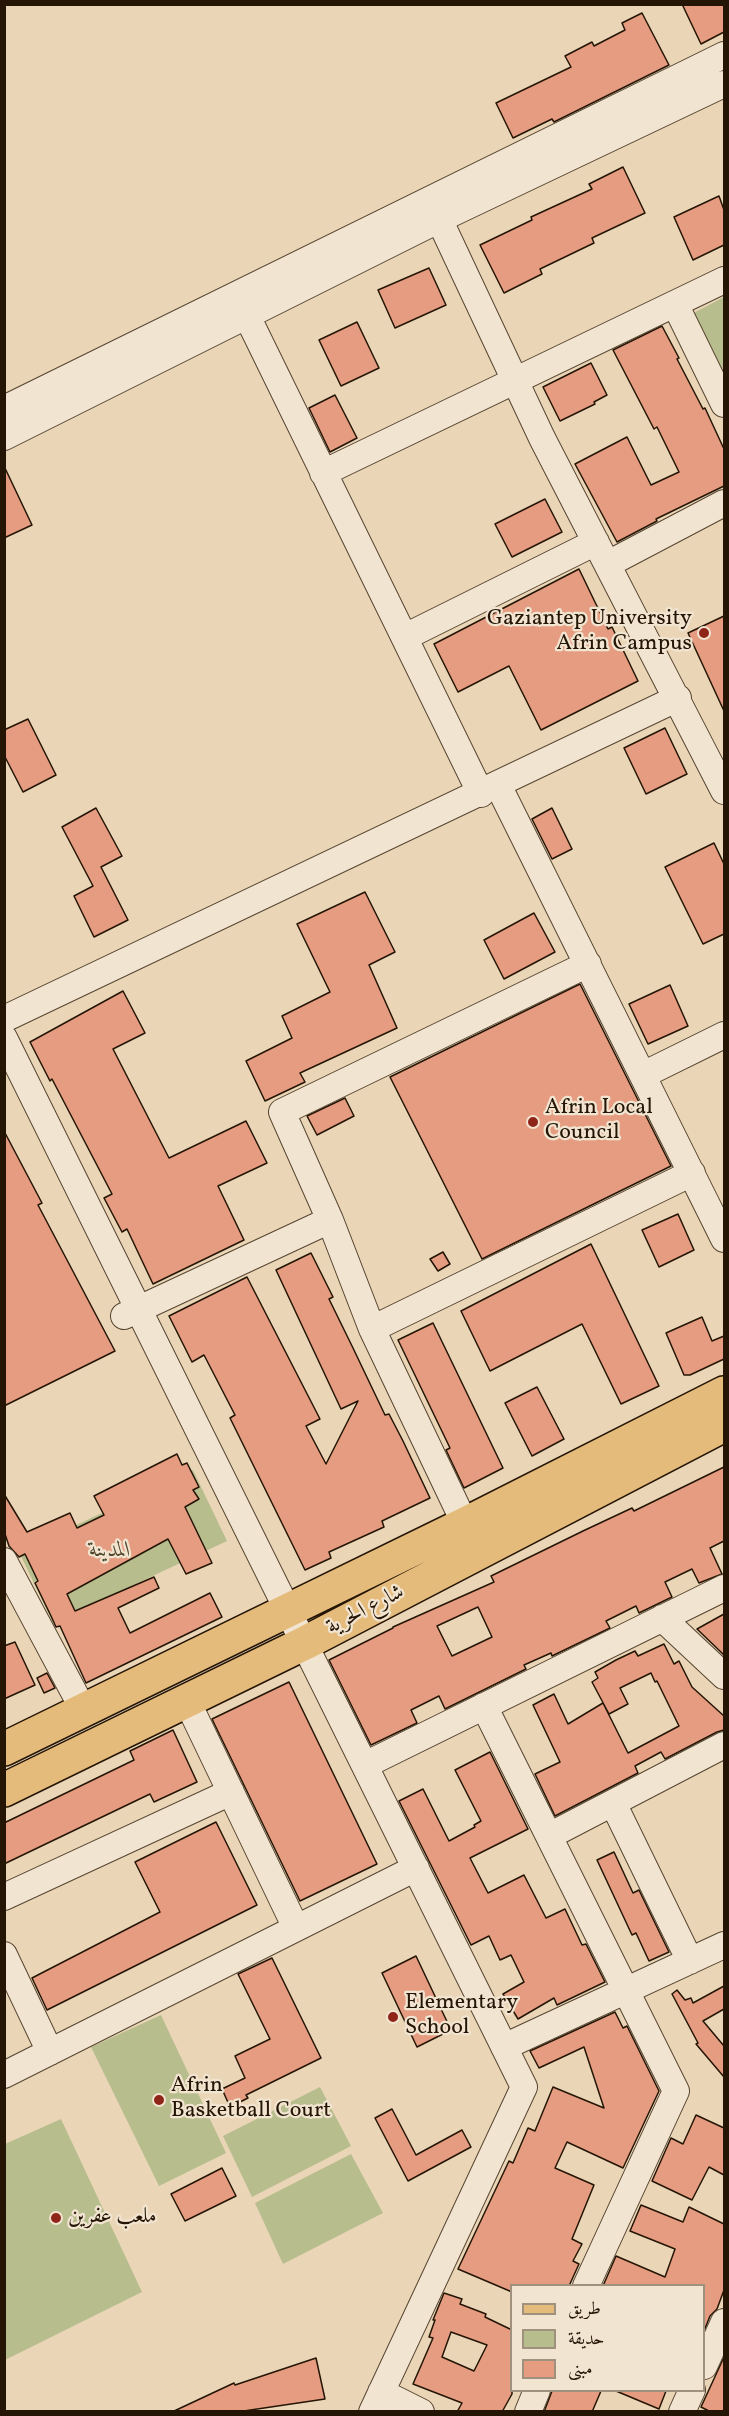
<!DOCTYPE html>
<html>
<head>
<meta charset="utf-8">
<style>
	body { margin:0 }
	#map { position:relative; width:729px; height:2416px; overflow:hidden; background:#ead6b7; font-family:Vollkorn,Amiri,serif }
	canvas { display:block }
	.frame { position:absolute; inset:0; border:6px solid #241504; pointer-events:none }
	.legend { position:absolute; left:510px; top:2284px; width:195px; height:108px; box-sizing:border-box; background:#f1e4d0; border:2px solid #9f917e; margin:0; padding:8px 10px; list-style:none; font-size:18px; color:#241504 }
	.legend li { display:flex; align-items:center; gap:12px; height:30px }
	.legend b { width:30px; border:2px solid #9f917e }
</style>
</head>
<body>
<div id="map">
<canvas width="729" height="2416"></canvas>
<div class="frame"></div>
<ul class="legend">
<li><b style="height:8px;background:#e5bb7c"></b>طريق</li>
<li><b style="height:16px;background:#b8bd8e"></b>حديقة</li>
<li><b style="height:16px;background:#e59c80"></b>مبنى</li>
</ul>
</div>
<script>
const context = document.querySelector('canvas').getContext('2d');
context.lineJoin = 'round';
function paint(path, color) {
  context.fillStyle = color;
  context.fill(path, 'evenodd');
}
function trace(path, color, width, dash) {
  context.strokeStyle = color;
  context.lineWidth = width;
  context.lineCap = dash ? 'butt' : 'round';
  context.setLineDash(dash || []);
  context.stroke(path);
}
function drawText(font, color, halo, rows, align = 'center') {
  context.font = font + ' Vollkorn,Amiri,serif';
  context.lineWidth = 4.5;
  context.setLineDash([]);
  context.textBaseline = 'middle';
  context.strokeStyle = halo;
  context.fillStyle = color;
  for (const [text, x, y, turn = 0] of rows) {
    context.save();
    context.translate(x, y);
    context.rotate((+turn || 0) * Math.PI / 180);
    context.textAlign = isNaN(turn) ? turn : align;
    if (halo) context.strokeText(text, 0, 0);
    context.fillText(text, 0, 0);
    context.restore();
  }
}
const green = new Path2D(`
	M724,297V392L686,317Z
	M193,1470L227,1541L53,1623L19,1552Z
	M161,2015L226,2153L159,2186L91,2047Z
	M320,2087L351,2146L252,2197L223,2136Z
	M61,2119L142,2292L5,2360V2144Z
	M351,2154L383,2213L283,2264L255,2203Z`);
const building = new Path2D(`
	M682,4H724V32L701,44Z
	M642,13L669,65L554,122L552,119L513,138L496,103L571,67L565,56L592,42L594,46L625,30L622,23Z
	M623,167L645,213L592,238L594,243L540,269L542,274L504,293L480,245L532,220L531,217L592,189L589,184Z
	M719,196L724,210V245L693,260L674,217Z
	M429,268L446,305L395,328L378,290Z
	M357,322L379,368L341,386L319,340Z
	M662,326L679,358L677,359L703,409L705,408L724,449V486L656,519L657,521L617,542L575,464L627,437L651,485L679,472L657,427L654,429L613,350Z
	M591,363L607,395L594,402L595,404L560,421L543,387Z
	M335,395L357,438L330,452L309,408Z
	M4,466L32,525L4,538Z
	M545,499L562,532L512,557L495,524Z
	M579,569L608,629L612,627L638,681L541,730L509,666L458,692L434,644Z
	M724,616V711L688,633Z
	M28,719L56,775L23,792L4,755V730Z
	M665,728L687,774L646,794L624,748Z
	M96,808L122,856L101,867L128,920L94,937L74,896L93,886L62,827Z
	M552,808L572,849L552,859L532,819Z
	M714,843L724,864V934L703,944L665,867Z
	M365,892L395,952L369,965L397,1028L300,1073L305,1082L265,1101L246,1061L292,1038L282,1016L330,992L297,924Z
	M534,913L555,952L504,979L484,940Z
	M580,984L671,1166L482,1259L390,1077Z
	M670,985L688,1026L648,1044L629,1004Z
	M123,991L145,1033L113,1049L169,1158L246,1121L267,1163L218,1186L244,1240L153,1284L127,1229L122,1232L104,1198L112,1194L52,1079L50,1081L30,1042Z
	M345,1098L354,1116L317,1135L307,1116Z
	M4,1131L42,1203L38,1205L115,1351L4,1406Z
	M678,1214L694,1250L659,1267L642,1230Z
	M591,1244L659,1386L621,1404L582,1324L490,1371L461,1311Z
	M443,1252L450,1264L438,1271L430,1259Z
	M311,1253L333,1297L329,1299L353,1348L385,1415L389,1414L403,1441L430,1498L382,1521L384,1527L329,1552L331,1558L305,1570L230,1418L235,1415L204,1355L192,1362L169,1316L247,1277L320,1419L306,1426L326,1464L358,1401L341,1409L276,1270Z
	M702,1317L712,1341L724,1336V1359L690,1375H684L666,1333Z
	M433,1323L503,1468L464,1488L446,1450L450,1448L398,1340Z
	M537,1387L564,1439L532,1456L505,1403Z
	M177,1454L182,1465L187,1463L199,1487L193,1490L199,1499L185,1507L212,1563L186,1574L168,1539L67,1594L75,1611L154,1577L159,1588L118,1608L130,1633L210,1593L222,1617L86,1683L60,1626L56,1627L51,1616L35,1583L38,1581L25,1554L19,1557L9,1546L4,1531V1494L27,1532L70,1513L77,1528L104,1515L94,1496Z
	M724,1467V1541L710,1548L722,1574L699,1583L692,1569L665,1582L672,1597L639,1613L636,1606L606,1621L610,1628L552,1656L551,1653L524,1665L526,1669L445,1709L439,1696L411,1710L417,1723L371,1745L329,1660L393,1628V1627L494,1582L491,1576L583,1531L632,1508L634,1511ZM478,1607L492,1637L452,1656L437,1626Z
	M724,1614V1655L697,1629Z
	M15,1642L35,1685L4,1699V1646Z
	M664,1644L674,1664L679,1661L692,1687L724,1716V1730L717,1732L665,1759L661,1752L635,1766L638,1773L555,1816L535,1774L560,1762L533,1705L554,1694L568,1724L603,1703L628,1753L679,1726L657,1681L655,1682L651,1673L620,1688L628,1704L609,1714L592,1682L598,1678L595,1672L616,1660L635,1651L638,1656Z
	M47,1673L55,1688L44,1693L37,1678Z
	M289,1682L377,1864L300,1901L212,1719Z
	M173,1730L197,1782L154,1802L150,1794L4,1864V1823L134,1760L130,1751Z
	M490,1752L528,1829L470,1858L488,1893L524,1875L546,1918L565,1909L582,1945L586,1944L605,1982L557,2005L554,1998L518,2019L503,1994L524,1982L511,1955L500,1960L489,1936L471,1945L399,1801L423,1789L449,1841L475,1827L474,1825L481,1821L455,1770Z
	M216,1822L257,1905L47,2010L32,1978L160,1912L135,1862Z
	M614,1852L633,1893L639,1890L669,1952L649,1961L636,1933L632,1935L597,1860Z
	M416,1956L451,2030L417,2047L382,1973Z
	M272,1958L321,2058L246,2095L248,2098L230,2107L222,2089L245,2078L235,2056L270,2039L238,1974Z
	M724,1986V2009L703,2021L724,2046V2077L696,2044L698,2043L672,1994L677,1990L685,2000L691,1998L693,2003Z
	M615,2012L623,2028L627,2026L659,2091L623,2168L567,2142L555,2168L594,2185L572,2239L582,2244L573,2261L579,2264L569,2286H512V2292L458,2269L509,2161L513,2163L528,2128L535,2131L553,2087L604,2108L584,2047L539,2068L530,2051Z
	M392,2109L416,2155L462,2130L471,2147L408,2181L375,2118Z
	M696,2115L724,2128V2175L709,2167L692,2200L652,2181L671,2138L683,2144Z
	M222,2168L236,2196L185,2221L171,2194Z
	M641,2205L683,2222L689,2207L724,2224V2290L717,2309L710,2316L704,2331V2286H603L616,2256L665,2277L675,2249L630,2231Z
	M444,2293L462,2299L460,2304L486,2314L485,2317L512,2330V2394L502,2412H457L462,2403L413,2384L433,2338L429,2337L435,2320H433ZM451,2332L487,2345L474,2371L442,2357Z
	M724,2357V2412H711L701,2407Z
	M316,2358L325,2399L237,2412H172L234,2383L235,2385Z
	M552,2391H601L592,2412H544Z
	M616,2391H666L659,2409Z`);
const minor = new Path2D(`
	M432,204L542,438L724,791
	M675,304L724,404
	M247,316L481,794
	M4,409L724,55
	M4,437L440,219L724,84
	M323,473L724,280
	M608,564L724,503
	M405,637L596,542
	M498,785L724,1239
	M4,1019L678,698
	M4,1038L524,2087L372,2412
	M643,1075L724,1035
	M124,1316L330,1220
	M372,1329L692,1173
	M465,1524L372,1329L330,1220L282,1112L588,964
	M4,1561L84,1711
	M662,1618L724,1676
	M187,1701L296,1928
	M484,1706L676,2091L586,2286
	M365,1765L724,1588
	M613,1803L690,1961
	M549,1836L724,1745
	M4,1897L231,1792
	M4,1955L50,2052
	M504,2047L724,1945
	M4,2075L416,1868
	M704,2366L724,2322
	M381,2392L421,2412
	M528,2412L537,2390
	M682,2412L692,2390`);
const major = new Path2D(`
	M4,1749L465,1524L724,1393
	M4,1790L305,1643L724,1425`);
const markers = [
	[704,633,6,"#8f2418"],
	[533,1122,6,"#8f2418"],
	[393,2017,6,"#8f2418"],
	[159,2100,6,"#8f2418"],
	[56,2218,6,"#8f2418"]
];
const poiNames = [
	["Gaziantep University",692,620,"right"],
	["Afrin Campus",692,645,"right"],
	["Afrin Local",545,1109],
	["Council",545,1134],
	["Elementary",405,2004],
	["School",405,2029],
	["Afrin",171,2087],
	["Basketball Court",171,2112],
	["ملعب عفرين",68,2218]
];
const parkNames = [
	["المدينة",110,1552]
];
const streetNames = [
	["شارع الحرية",366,1611,-27]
];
paint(green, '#b8bd8e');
paint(building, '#e59c80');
trace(building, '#241504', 1.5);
trace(minor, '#564531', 28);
trace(major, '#241504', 36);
trace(minor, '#f1e4d0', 26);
trace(major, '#e5bb7c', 33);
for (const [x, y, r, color] of markers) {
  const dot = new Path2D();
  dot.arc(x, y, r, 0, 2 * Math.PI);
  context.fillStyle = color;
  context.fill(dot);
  trace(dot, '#f1e4d0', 2);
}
drawText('22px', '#241504', '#f1e4d0', poiNames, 'left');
drawText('italic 22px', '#50472d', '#f1e4d0', parkNames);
drawText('22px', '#241504', '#f1e4d0', streetNames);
</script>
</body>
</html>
